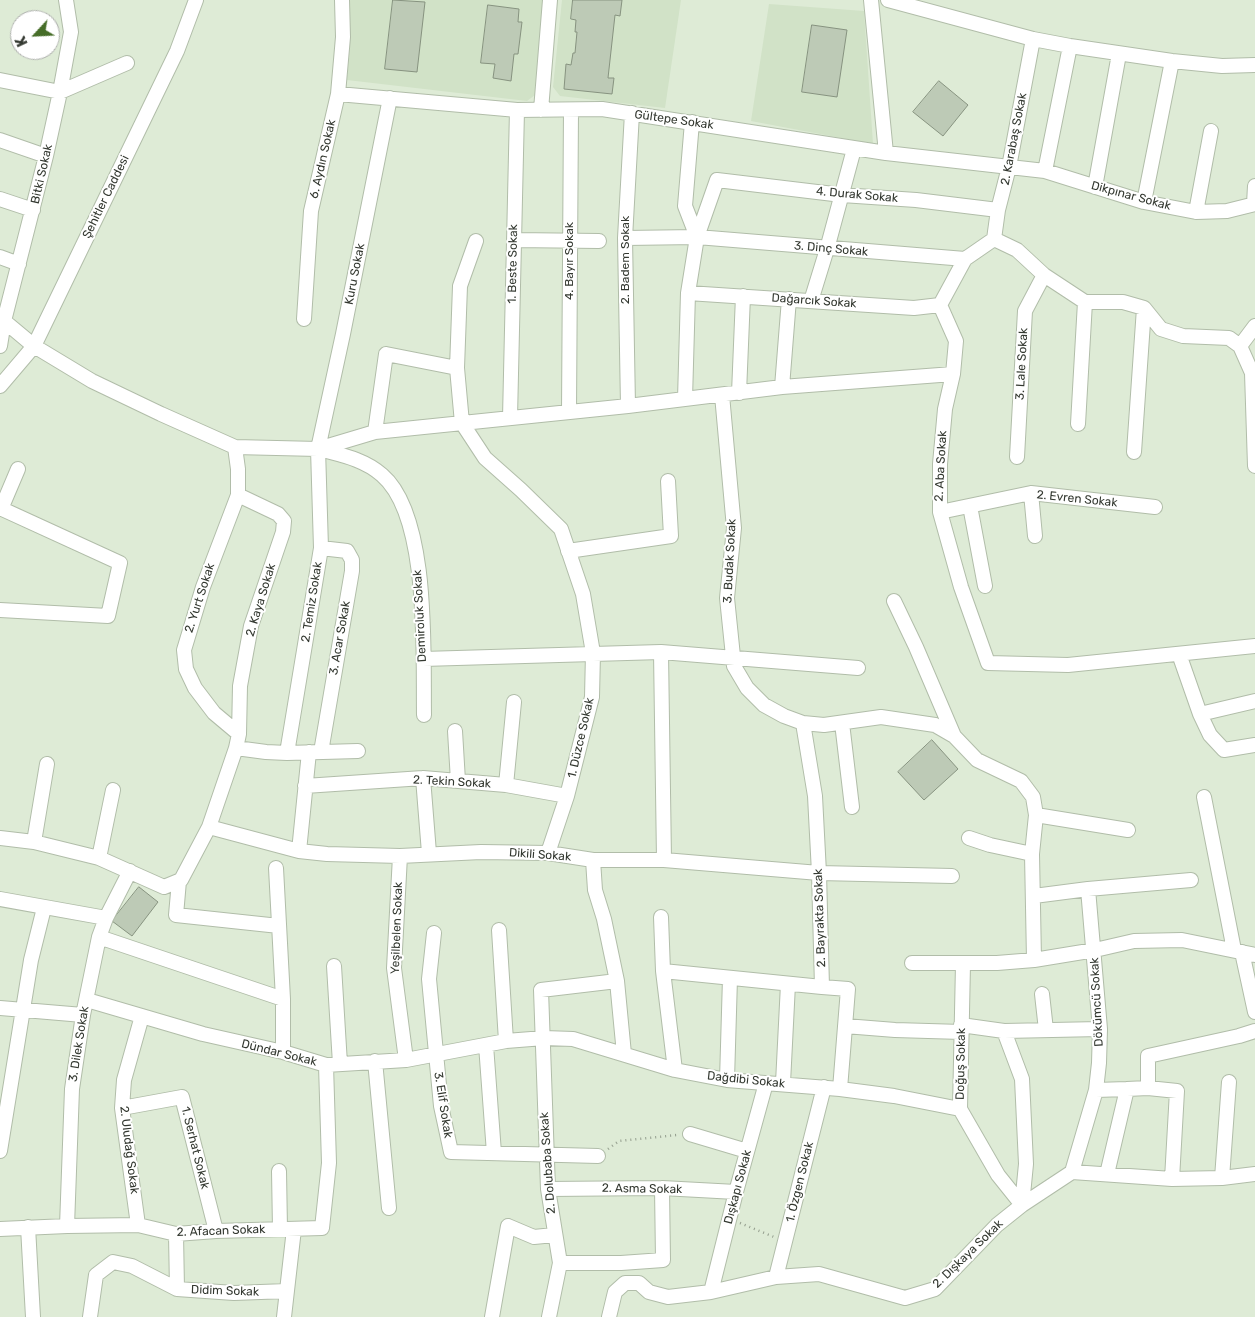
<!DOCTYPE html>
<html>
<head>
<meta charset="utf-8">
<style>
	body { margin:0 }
	#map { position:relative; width:1255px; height:1317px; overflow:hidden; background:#deebd6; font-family:Rubik,sans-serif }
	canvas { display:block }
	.north { position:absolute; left:10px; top:10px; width:50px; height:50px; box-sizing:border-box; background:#fff; border:1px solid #adafac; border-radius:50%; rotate:245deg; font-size:14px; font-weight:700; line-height:20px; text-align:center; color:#333830 }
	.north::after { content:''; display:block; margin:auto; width:18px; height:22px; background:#466d28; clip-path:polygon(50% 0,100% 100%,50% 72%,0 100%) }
</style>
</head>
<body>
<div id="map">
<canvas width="1255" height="1317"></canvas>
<div class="north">K</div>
</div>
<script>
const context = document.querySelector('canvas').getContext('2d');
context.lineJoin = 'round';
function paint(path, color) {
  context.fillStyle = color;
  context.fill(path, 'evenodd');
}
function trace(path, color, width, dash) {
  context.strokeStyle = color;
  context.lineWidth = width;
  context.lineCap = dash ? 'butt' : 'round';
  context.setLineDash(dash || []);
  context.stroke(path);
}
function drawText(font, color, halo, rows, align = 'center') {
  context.font = font + ' Rubik,sans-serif';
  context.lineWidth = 4;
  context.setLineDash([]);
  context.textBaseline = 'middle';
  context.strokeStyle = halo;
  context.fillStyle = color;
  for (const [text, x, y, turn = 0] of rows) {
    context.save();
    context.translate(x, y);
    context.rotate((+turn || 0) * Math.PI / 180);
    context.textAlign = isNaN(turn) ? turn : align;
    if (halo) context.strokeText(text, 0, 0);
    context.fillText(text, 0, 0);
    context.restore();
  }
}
const built = new Path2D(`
	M348,0H543L535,95L527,101L347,80L350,49Z
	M562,0H681L665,108L560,96L553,87Z
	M769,4L864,11L873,144L751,121Z`);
const building = new Path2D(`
	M393,0L425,2L417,72L385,69Z
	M573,0H622L620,16L615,15L608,78H614L612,94L564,89L566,64L571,65L573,53H575L577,32H575L576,20L571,19Z
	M488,5L519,9L518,22H522L518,54H514L511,81L493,78L495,64L481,63Z
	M812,25L847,30L837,97L802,92Z
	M939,81L968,105L943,136L913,112Z
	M932,740L958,769L924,800L898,772Z
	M139,887L158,902L132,936L112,921Z`);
const path = new Path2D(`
	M608,1149L619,1141L677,1135
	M740,1223L774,1237`);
const minor = new Path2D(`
	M871,0L886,153
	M888,0L1033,39L1070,46L1172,61L1222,66L1255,65
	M0,80L60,92L127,63
	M338,94L517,110L602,109L886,153L1045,171L1144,202L1196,212L1227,211L1255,204
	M541,110L550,0
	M692,122L685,206L697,237
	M0,140L46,156
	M1045,171L1070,46
	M1095,187L1119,54
	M0,199L33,210
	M1144,202L1172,61
	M1254,204L1255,186
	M1196,212L1211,131
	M625,238L697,237L965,259
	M994,239L998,210L1009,167L1033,39
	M514,240L599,241
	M0,257L19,264
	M688,293L914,308L940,305
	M811,301L827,249L854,149
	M940,305L956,341L953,374L945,409L940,464V512L961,587L988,663L1068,665L1255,646
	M940,305L965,259L994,239L1017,250L1044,275L1085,302H1123L1144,308L1161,329L1183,336L1229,338L1240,346L1252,373L1255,376
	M304,319L311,211L338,94L343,37L342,0
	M4,321L34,346L92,381L161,414L235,447L318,449L375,432L628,406L782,387L953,374
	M0,346L4,321L46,156L60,92L71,32L66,0
	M1240,346L1255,326
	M457,368L460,286L476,241
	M1252,373L1255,466
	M0,386L34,346L177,51L196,0
	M782,387L789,299
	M739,393L743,296
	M722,395L734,528L727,598L734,666L747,688L764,705L784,716L803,723L824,725L881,717L935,725L954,736L977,760L1021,781L1033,797L1036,815L1032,854L1034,960
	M685,399L688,293L697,237L717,180L842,195L916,200L998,210
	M628,406L625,238L632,113
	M569,412L571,110
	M510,418L517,110
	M1078,424L1085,302
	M375,432L386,354L457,368L462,423L485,458L521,490L561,529L583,594L593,653L592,697L567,796L548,853
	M235,447L238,469V495L203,587L184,650L186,669L195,688L214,713L239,734
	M319,449C341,455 364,459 382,475C430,516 423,655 424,715
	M1134,452L1144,308
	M1017,457L1025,311L1044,275
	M1031,493L1035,536
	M970,506L985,586
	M0,508L120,563L108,616L0,610
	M1,509L18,469
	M940,512L1031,493L1155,507
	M568,551L671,536L668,481
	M894,601L916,647L954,736
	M661,652L664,860
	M1179,654L1200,714L1210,735L1224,750L1255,745
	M423,659L661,652L858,668
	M1200,714L1255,701
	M803,723L815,796L819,873L822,987L848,989L840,1089
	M842,723L852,807
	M455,731L458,781
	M236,748L266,752L287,753L358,751
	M321,752L352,571V560L347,551L321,548
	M287,753L321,548L318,449L343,334L390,98
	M423,778L429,853
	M506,785L514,702
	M305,786L423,778L506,785L567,796
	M1204,797L1234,950
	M1036,815L1128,830
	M209,827L236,748L239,734L240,686L251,626L283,532L284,521L278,514L238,495
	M0,838L34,842L99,858L164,887L181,880L209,827L299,851L327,854L400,856L481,852L548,853L593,860H664L819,873L952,876
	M969,838L990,845L1032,854
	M34,842L47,764
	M299,851L309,752
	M400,856L394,968L406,1060
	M99,858L113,790
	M593,860L595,890L604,919L617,981L624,1054
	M276,868L283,999V1052
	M179,881L176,915L279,926
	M1034,896L1088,889L1191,880
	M0,899L106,918
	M661,917L663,971L675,1070
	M499,930L506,1041
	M434,933L429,979L441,1106L451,1152L598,1156
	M99,937L283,999
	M1242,952L1255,1012
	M912,963H997L1034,960L1095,950L1134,941L1182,940L1255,955
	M963,964L960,1109L998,1175L1022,1205
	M334,966L340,1064
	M663,971L822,987
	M1042,994L1046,1030
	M87,1000L203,1034L283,1052L326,1065L406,1060L506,1041L544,1038L573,1039L675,1070L727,1080L840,1089L894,1096L960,1109
	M0,1008L83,1015
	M961,1025L1004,1031L1100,1029
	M845,1026L895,1030L962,1032
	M1004,1031L1022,1079L1026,1164L1022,1205
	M486,1045L494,1153
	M375,1061L389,1208
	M727,1080L730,978
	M783,1083L788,984
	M1148,1088L1177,1091L1172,1179
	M1096,1090L1127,1089
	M122,1108L182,1097L216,1231
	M690,1134L747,1151
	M0,1151L31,960L44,908
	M279,1171L280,1229
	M1072,1172L1096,1090L1099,1063L1100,1029L1088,889
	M1107,1174L1127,1089L1148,1088V1056L1239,1036L1255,1031
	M1222,1178L1229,1082
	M548,1189L662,1188L736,1192
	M138,1225L122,1108L124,1080L142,1016
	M67,1226L72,1089L83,1015L99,937L106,918L130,871
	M28,1227L33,1317
	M0,1229L67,1226L138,1225L176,1234L216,1231L322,1228L329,1163L326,1065
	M176,1234L177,1289
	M560,1263H621L663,1260L662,1188
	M776,1277L824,1087
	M711,1292L736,1192L766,1083
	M90,1317L96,1275L113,1262L132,1266L177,1289L234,1293L287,1291
	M284,1317L294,1229
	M492,1317L508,1226L534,1237L554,1235
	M549,1317L560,1263L548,1189L541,990L617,981
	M609,1317L615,1292L625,1283H639L649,1292L668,1297L711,1292L776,1277L819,1274L905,1298L935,1289L997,1225L1022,1205L1072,1172L1172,1179L1222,1178L1255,1174`);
const streetNames = [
	["Gültepe Sokak",674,120,8],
	["2. Karabaş Sokak",1014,139,-79],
	["6. Aydın Sokak",323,159,-77],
	["Bitki Sokak",42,174,-77],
	["4. Durak Sokak",857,195,5],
	["Dikpınar Sokak",1131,196,15],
	["Şehitler Caddesi",106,197,-64],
	["3. Dinç Sokak",831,249,5],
	["2. Badem Sokak",626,260,-90],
	["4. Bayır Sokak",570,261,-90],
	["1. Beste Sokak",513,264,-89],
	["Kuru Sokak",355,274,-79],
	["Dağarcık Sokak",814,301,4],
	["3. Lale Sokak",1022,364,-87],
	["2. Aba Sokak",941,466,-87],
	["2. Evren Sokak",1077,499,6],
	["3. Budak Sokak",730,561,-87],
	["2. Yurt Sokak",200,598,-72],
	["2. Kaya Sokak",261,600,-73],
	["2. Temiz Sokak",312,602,-81],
	["Demiroluk Sokak",420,616,-93],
	["3. Acar Sokak",340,638,-80],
	["1. Düzce Sokak",581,738,-77],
	["2. Tekin Sokak",452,782,3],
	["Dikili Sokak",540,855,4],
	["2. Bayrakta Sokak",820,918,-92],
	["Yeşilbelen Sokak",397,928,-88],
	["Dökümcü Sokak",1097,1002,-93],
	["3. Dilek Sokak",79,1044,-81],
	["Dündar Sokak",279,1053,14],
	["Doğuş Sokak",961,1064,-89],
	["Dağdibi Sokak",746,1080,6],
	["3. Elif Sokak",443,1105,81],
	["1. Serhat Sokak",195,1148,76],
	["2. Uludağ Sokak",129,1150,83],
	["2. Dolubaba Sokak",548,1163,-94],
	["1. Özgen Sokak",800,1182,-76],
	["Dışkapı Sokak",738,1187,-75],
	["2. Asma Sokak",642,1189,1],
	["2. Afacan Sokak",221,1231,-2],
	["2. Dışkaya Sokak",968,1254,-44],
	["Didim Sokak",225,1291,2]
];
paint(built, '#d1e2c7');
paint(building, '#bdcab6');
trace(building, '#879380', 1);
trace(minor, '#b1bda9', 16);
trace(path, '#949e8e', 2.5, [1, 4]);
trace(minor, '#fff', 14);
drawText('12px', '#333830', '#fff', streetNames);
</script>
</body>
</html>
